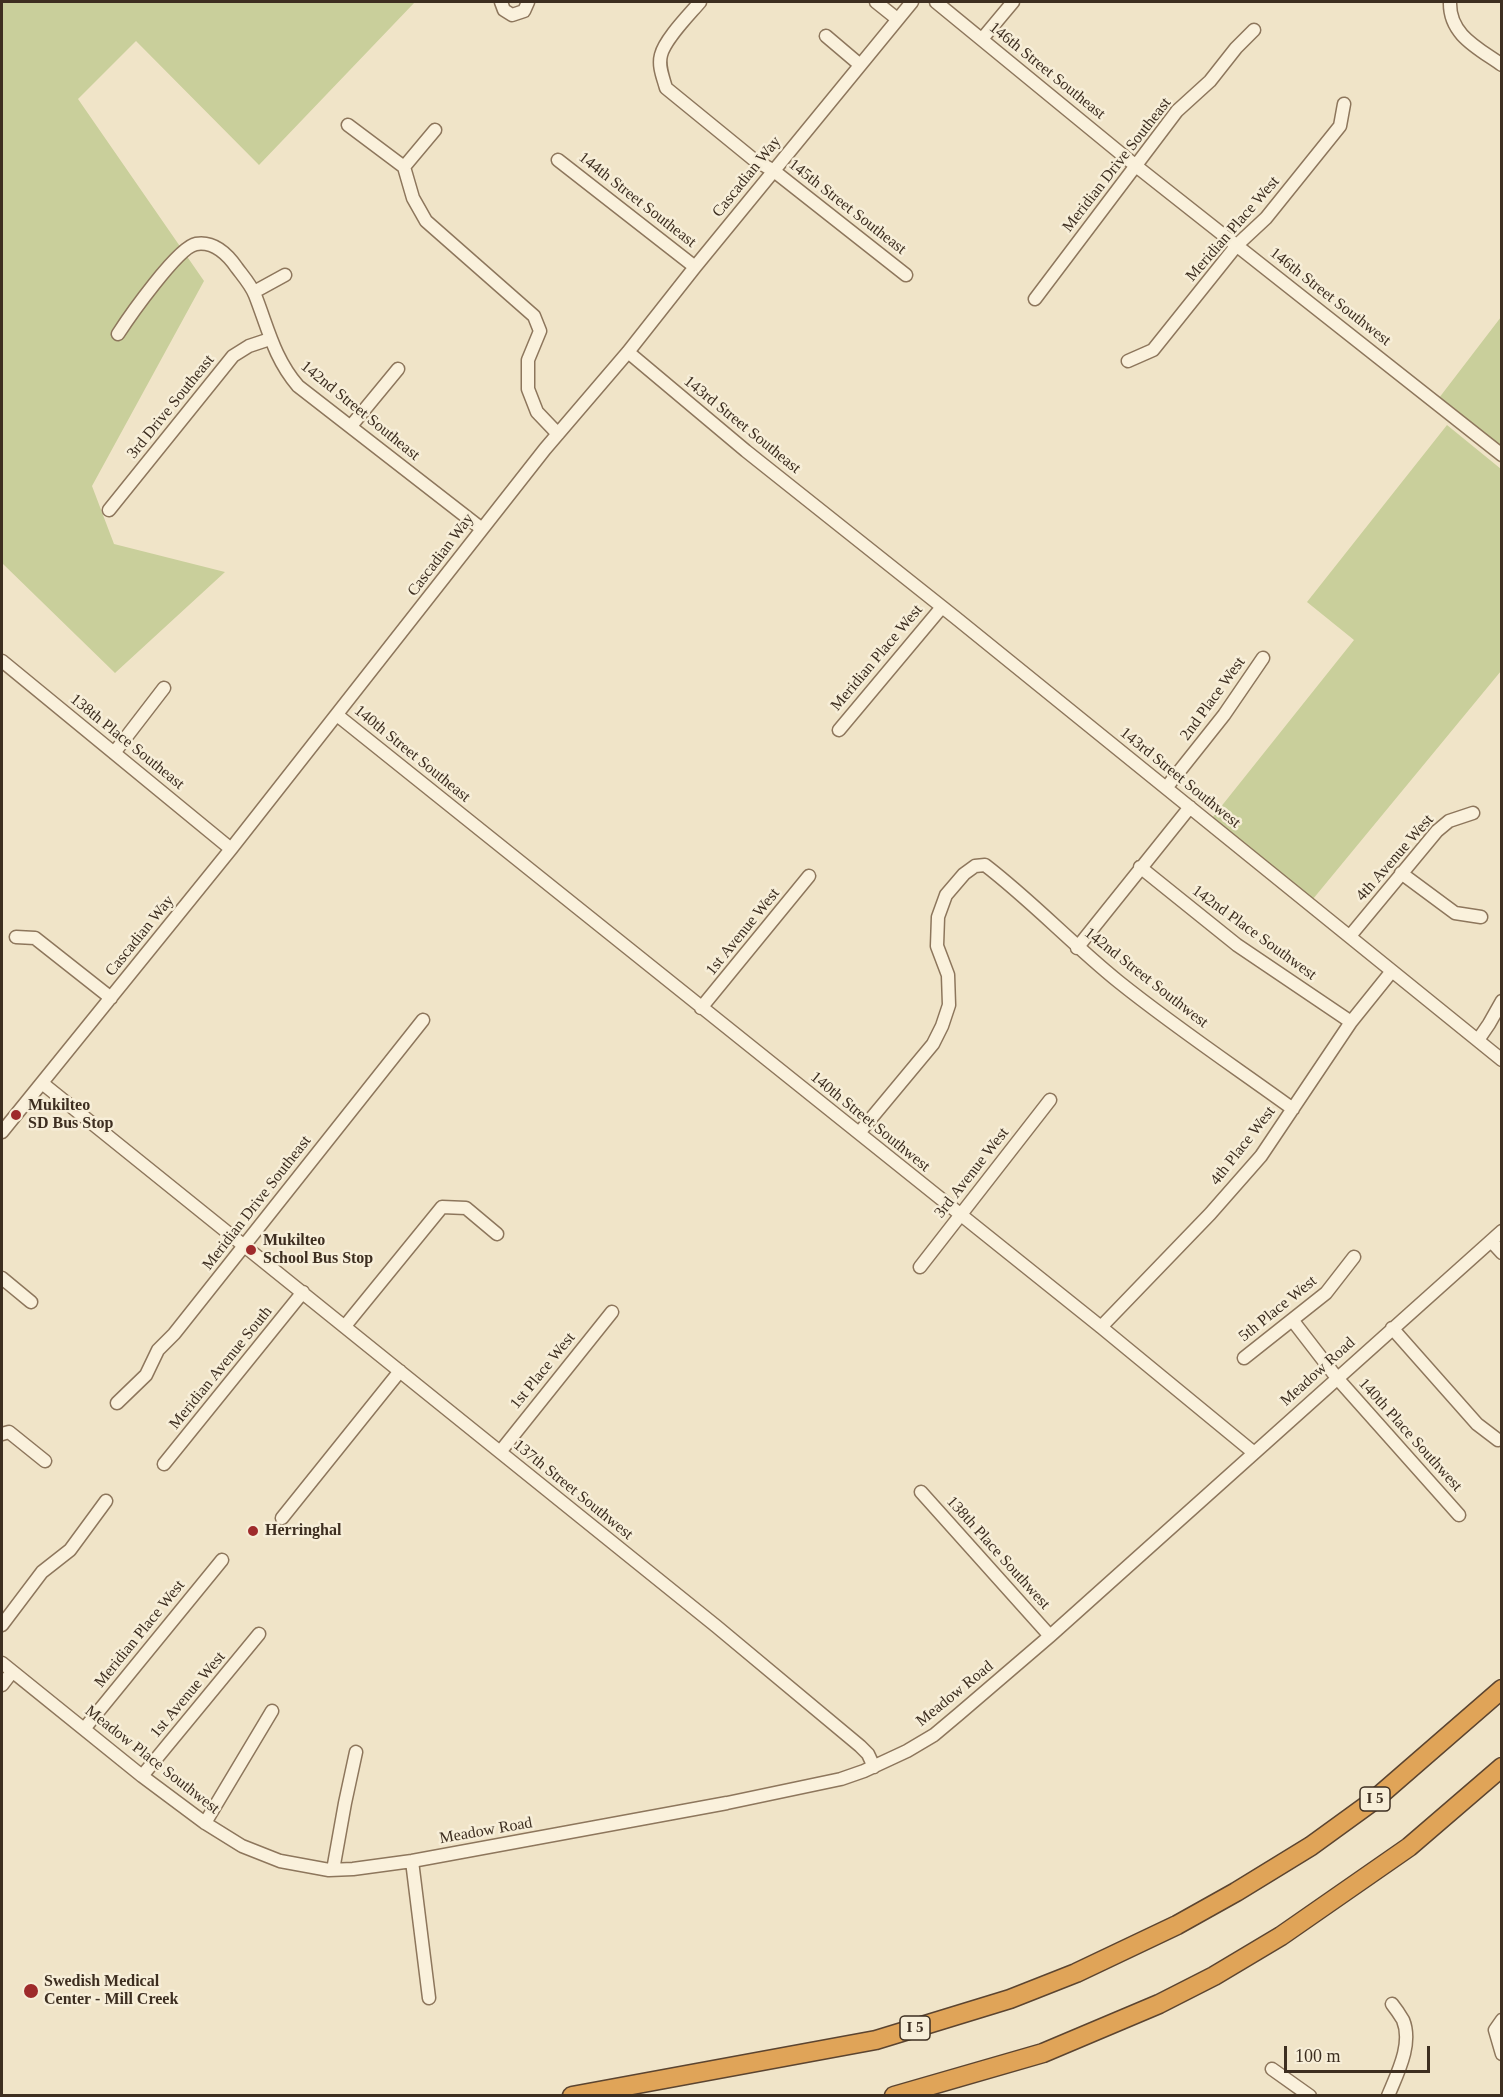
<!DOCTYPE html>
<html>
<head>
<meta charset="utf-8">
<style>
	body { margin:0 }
	#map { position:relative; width:1503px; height:2097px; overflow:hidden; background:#f0e4c8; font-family:Georgia,serif }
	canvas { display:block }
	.frame { position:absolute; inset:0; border:3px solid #3d2e20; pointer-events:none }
	.scale { position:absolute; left:1284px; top:2046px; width:146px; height:27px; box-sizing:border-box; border:3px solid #3d2e20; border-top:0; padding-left:8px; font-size:18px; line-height:21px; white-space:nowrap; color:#3d2e20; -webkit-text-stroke:4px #f7eed8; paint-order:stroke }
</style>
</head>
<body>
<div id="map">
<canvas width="1503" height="2097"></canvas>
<div class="frame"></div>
<div class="scale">100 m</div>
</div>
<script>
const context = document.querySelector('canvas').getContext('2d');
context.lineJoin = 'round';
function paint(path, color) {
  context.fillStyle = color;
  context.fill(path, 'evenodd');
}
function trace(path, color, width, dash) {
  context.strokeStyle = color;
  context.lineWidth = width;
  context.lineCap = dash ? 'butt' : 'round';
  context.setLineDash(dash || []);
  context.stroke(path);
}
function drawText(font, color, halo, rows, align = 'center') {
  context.font = font + ' Georgia,serif';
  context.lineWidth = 5;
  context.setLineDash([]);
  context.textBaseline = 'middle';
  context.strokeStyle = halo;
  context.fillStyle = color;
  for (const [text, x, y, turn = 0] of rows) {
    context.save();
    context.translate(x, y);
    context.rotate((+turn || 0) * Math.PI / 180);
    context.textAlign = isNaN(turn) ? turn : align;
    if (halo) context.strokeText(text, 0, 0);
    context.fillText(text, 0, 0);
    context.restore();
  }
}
const green = new Path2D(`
	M2,2H415L259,165L136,41L78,99L204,281L92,486L114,544L225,572L115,673L2,563Z
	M1501,317V449L1439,398Z
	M1447,425L1501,469V671L1313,899L1212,818L1354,640L1307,602Z`);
const minor = new Path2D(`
	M501,2L504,10L512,15L524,11L528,2
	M700,2C689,15 665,39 661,55C658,66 663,77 666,88L753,159L774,171L906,275
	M876,2L896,18
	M936,2L1136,166L1502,455
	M1450,2C1449,35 1478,48 1502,65
	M826,36L859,64
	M982,39L1013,2
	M348,125L404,167L413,198L426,221L534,316L540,331L528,360V389L537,412L558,434
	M558,160L695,267
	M404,167L435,130
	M254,292L285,275
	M1035,299L1177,111L1210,81L1236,48L1254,30
	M118,334C129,317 178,247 196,244C214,241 228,255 237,268C243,276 251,285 255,295C268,328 274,358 298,386L482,529
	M628,352L746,451L956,618L1502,1060
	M1128,361L1153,350L1237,245L1266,218L1340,126L1344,104
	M351,426L398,369
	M109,510L233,356L249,346L270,339
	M2,661L231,849
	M337,715L1101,1327L1253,1452
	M839,730L942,607
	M114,753L164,688
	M1166,788L1224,715L1263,658
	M1140,867L1237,945L1351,1022
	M1401,873L1455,913L1481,917
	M1350,936L1437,831L1449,821L1473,813
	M16,937L35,938L111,998
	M1077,948L1190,807
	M701,1008L809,876
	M1478,1040L1489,1024L1502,1001
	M42,1083L716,1626L860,1746L868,1754L874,1767
	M2,1132L231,849L545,449L628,352L695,267L912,2
	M859,1133L933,1044L942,1026L949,1005L948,975L937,946L938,917L946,895L964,874L975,866L985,865C1032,901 1073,945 1119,982C1175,1027 1235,1067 1293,1109
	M1491,1241L1502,1253
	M920,1267L1050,1100
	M2,1278L31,1302
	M1293,1321L1337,1378L1459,1515
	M345,1326L442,1207L466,1208L497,1234
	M1101,1327L1210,1214L1261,1156L1351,1022L1392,971
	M1392,1328L1477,1424L1498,1440
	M1244,1358L1326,1293L1354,1257
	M117,1403L146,1375L158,1350L174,1334L423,1020
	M2,1434L9,1432L45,1461
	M500,1452L612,1312
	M164,1464L303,1292
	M921,1492L1050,1636
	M282,1518L400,1371
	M2,1625L42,1572L70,1550L106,1501
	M2,1663L142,1776L205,1823L242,1846L280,1861L329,1870L353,1869L412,1861L727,1803L841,1779L864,1771L907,1751L934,1735L959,1714L1050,1636L1502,1231
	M2,1685L12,1672
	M84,1729L222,1560
	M142,1776L259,1634
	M205,1823L272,1711
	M412,1861L429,1998
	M333,1870L345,1803L356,1752
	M1502,2020L1495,2030L1502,2054
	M1272,2069L1310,2096
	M1388,2096C1397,2074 1413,2044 1403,2020C1400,2015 1396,2009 1392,2004`);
const highway = new Path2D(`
	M572,2096L876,2040L1010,1999L1076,1973L1177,1925L1236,1892L1311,1846L1373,1801L1502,1689
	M894,2096L1043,2053L1159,2004L1214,1976L1281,1936L1409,1847L1502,1767`);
const markers = [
	[16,1115,6,"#9e2a2b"],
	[251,1250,6,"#9e2a2b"],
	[253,1531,6,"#9e2a2b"],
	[31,1991,8,"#9e2a2b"]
];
const shields = [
	[1375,1799,30],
	[915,2028,30]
];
const shieldNames = [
	["I 5",1375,1799],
	["I 5",915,2028]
];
const streetNames = [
	["146th Street Southeast",1047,71,39],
	["Meridian Drive Southeast",1117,165,-52],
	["Cascadian Way",747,177,-51],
	["144th Street Southeast",637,200,38],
	["145th Street Southeast",847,207,38],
	["Meridian Place West",1233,229,-49],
	["146th Street Southwest",1330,297,38],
	["3rd Drive Southeast",171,407,-51],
	["142nd Street Southeast",360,411,39],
	["143rd Street Southeast",742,425,39],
	["Cascadian Way",441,555,-53],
	["Meridian Place West",877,658,-50],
	["2nd Place West",1213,699,-54],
	["138th Place Southeast",127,742,39],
	["140th Street Southeast",412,754,39],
	["143rd Street Southwest",1180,778,39],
	["4th Avenue West",1395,858,-49],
	["1st Avenue West",743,932,-51],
	["142nd Place Southwest",1254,933,36],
	["Cascadian Way",140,936,-51],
	["142nd Street Southwest",1146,978,38],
	["140th Street Southwest",870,1122,39],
	["4th Place West",1243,1146,-52],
	["3rd Avenue West",972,1173,-52],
	["Meridian Drive Southeast",257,1203,-52],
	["5th Place West",1278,1309,-39],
	["Meridian Avenue South",221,1368,-51],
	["1st Place West",543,1371,-51],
	["Meadow Road",1318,1372,-42],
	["140th Place Southwest",1410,1435,48],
	["137th Street Southwest",573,1490,39],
	["138th Place Southwest",998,1553,48],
	["Meridian Place West",140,1634,-51],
	["Meadow Road",955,1694,-39],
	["1st Avenue West",188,1695,-50],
	["Meadow Place Southwest",152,1760,38],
	["Meadow Road",486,1831,-10]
];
const poiNames = [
	["Mukilteo",28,1106],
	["SD Bus Stop",28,1124],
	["Mukilteo",263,1241],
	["School Bus Stop",263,1259],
	["Herringhal",265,1531],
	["Swedish Medical",44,1982],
	["Center - Mill Creek",44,2000]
];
paint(green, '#c9cf9b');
trace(minor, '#8d765c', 15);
trace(highway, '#5b4430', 21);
trace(minor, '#faf1dc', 12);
trace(highway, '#e0a458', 18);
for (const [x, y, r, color] of markers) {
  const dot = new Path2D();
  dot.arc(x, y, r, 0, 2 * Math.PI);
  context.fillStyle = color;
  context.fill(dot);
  trace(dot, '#f7eed8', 2);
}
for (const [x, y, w] of shields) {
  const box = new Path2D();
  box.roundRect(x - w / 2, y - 12, w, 24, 4.5);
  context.fillStyle = '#f7eed8';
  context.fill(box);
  trace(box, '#3d2e20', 1.5);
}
drawText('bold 15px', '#3d2e20', null, shieldNames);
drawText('16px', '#3d2e20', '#f7eed8', streetNames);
drawText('bold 16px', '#3d2e20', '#f7eed8', poiNames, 'left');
</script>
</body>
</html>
